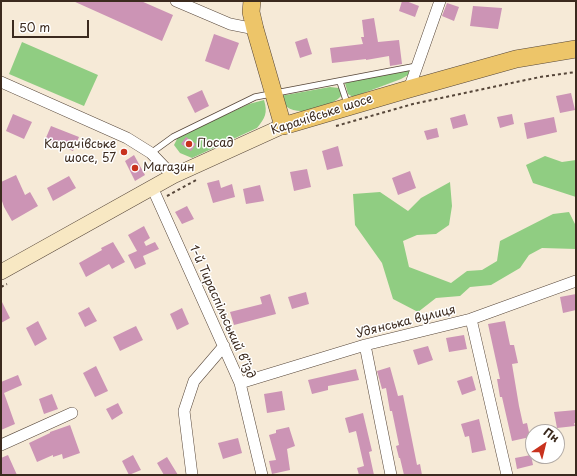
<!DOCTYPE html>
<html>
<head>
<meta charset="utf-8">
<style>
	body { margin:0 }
	#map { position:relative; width:577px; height:476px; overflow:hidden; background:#f6ead7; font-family:"Playpen Sans",sans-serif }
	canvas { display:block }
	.frame { position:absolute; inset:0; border:2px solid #3b2a1e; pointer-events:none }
	.north { position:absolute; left:525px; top:424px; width:40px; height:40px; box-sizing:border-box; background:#fff; border:1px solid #b1aaa5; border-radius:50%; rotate:35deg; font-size:11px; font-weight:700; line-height:16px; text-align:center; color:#3b2a1e }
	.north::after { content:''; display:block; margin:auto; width:14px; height:18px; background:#c8321e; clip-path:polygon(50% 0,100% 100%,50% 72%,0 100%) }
	.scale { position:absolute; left:12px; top:20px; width:77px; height:18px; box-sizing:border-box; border:2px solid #3b2a1e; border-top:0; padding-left:5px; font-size:12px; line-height:14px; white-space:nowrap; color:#3b2a1e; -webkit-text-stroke:3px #fff; paint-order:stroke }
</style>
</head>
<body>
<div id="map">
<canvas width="577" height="476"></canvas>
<div class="frame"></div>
<div class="north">Пн</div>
<div class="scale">50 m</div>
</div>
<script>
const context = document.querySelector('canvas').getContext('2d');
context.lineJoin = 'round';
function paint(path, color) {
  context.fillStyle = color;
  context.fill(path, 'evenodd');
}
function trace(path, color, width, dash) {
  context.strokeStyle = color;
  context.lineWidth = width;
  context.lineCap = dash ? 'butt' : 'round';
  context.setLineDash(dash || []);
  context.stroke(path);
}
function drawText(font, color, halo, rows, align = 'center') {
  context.font = font + ' "Playpen Sans",sans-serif';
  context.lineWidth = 3;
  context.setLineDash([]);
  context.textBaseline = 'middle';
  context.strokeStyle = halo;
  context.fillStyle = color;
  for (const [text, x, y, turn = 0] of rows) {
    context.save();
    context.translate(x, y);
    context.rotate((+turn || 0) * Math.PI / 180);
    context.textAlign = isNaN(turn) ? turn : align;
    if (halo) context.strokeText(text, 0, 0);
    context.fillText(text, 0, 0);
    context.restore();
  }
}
const green = new Path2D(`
	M22,42L98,75L84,106L9,74Z
	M410,69L408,75L401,79L353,97L348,94L345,83Z
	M330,87L339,88L342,95C332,107 299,117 287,107C284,105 282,100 280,96Z
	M264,100C268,113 265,118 257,128L192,158L180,153L174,145L178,137L249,104Z
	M545,156L562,162L576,160V197L533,183L526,165Z
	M450,182L452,206L449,225L436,234L417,235L403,241L409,267L451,283L467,271L482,270L497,261L500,241L553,214L569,212L576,226V249L542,248L529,255L520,268L491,285L470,287L460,296L436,298L418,312L393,299L382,263L355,225L353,194L380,192L408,211L421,198Z`);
const building = new Path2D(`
	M73,1H141L173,15L162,41Z
	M402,1H406L419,6L415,17L399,11Z
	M447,3L459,7L454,21L442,16Z
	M473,6L502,8L498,29L470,26Z
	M374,18L378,42L399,40L402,64L390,66L389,56L366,60V59L332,63L330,48L363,44L361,37H364L362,20Z
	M214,34L239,43L229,70L205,61Z
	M307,38L312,54L300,58L295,42Z
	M202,90L209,106L195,113L187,97Z
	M571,93L575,110L560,113L556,96Z
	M13,114L32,122L24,139L6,131Z
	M465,114L468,125L453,129L450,118Z
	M512,114L514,124L500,128L497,117Z
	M554,117L557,132L527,139L524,123Z
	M51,126L79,137L73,151L45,140Z
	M437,128L439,137L427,140L424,131Z
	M186,137L196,144L191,151L181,144Z
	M338,146L343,166L327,170L322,151Z
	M134,155L145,175L135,181L125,161Z
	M307,169L311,187L294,191L290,172Z
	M410,171L416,188L398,195L392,178Z
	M16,175L25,195L30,192L38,206L12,221L4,207L1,198V182Z
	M69,176L76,188L53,201L47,188Z
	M219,180L221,188L232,184L235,197L213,203L207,183Z
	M260,185L264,201L246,204L243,189Z
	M187,206L194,219L182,224L175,212Z
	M144,226L150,238L144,242L146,246L155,242L159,249L143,256L146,264L135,269L128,255L137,251L128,235Z
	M113,242L125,262L112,269L109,264L86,277L79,263L102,250L101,248Z
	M306,292L309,304L292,309L288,297Z
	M270,294L276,314L234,325L230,312L262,304L260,297Z
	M576,294V310L563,313L560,297Z
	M1,300L10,318L1,323Z
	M89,307L97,321L85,327L78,313Z
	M182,308L189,324L177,330L170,314Z
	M38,321L47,339L35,346L26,328Z
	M505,321L510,345H514L518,363L512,364L519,406L523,424L527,423L530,437L512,441L502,397H500L497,379H500L488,324Z
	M136,326L143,340L120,351L113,337Z
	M464,335L467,349L449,352L446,338Z
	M428,346L433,360L418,365L413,350Z
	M96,366L108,391L95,397L83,373Z
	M390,367L398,396L403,395L417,465L420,464L422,475H404L400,458H399L396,446L399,445L392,411H390L386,388L382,389L377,371Z
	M356,369L359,380L328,386V390L312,394L308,380Z
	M18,375L22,385L4,393L15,424L1,430V382Z
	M472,376L476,390L462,395L457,381Z
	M282,391L285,410L267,413L264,394Z
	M52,394L58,409L44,414L39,399Z
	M118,403L123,413L112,420L106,409Z
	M576,410V423H574L575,426L557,428L554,412Z
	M363,413L372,451L369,452L374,475H359L357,468L364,466L356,431L349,433L345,418Z
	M479,419L486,450L472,453L469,436L465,437L461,424Z
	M70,425L80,453L63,459L62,454L53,457V455L37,462L29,443L50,433V432Z
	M289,427L295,446L287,449L290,470L272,474L269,461L276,460L269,435L276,433V430Z
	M238,438L242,453L223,459L218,443Z
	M8,455L17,475H1V458Z
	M133,455L141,470L129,475L122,461Z
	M531,455L533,465L517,469L515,458Z
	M167,457L178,475H164L157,463Z`);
const path = new Path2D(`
	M336,126L413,104L540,77L576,72
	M167,196L198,179
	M1,287L7,284`);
const lane = new Path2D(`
	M340,82L348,106
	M151,153L173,137L255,97L417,66`);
const street = new Path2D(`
	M176,1L230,24L255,29
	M1,82L127,138L151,153L173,176
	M409,89L440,1
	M152,187L240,383L262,475
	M471,319L507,475
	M365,345L391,475
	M240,383L365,345L471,319L576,281
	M1,445L72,413
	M192,475L184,411L194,381L224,346`);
const secondary = new Path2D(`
	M1,272L173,176L283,126`);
const primary = new Path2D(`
	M252,1L251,12L255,29L283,126L409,89L516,59L576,49`);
const markers = [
	[189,144,4,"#c8321e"],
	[124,152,4,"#c8321e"],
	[135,168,4,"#c8321e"]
];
const streetNames = [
	["Карачівське шосе",322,115,-18],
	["1-й Тираспільський в’їзд",222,312,66],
	["Удянська вулиця",406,322,-14]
];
const poiNames = [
	["Посад",197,144],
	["Карачівське",116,145,"right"],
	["шосе, 57",116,159,"right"],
	["Магазин",143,168]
];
paint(green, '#90cd82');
paint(building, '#cc94b5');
trace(lane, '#57473a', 7);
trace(street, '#57473a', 12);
trace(secondary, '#57473a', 16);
trace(primary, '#57473a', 18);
trace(path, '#57473a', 2, [3, 3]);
trace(lane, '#fff', 5.5);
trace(street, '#fff', 11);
trace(secondary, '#f8e8c3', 15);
trace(primary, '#edc569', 17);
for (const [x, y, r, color] of markers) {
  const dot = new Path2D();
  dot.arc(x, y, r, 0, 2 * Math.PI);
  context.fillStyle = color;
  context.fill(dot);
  trace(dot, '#fff', 1.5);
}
drawText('12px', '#3b2a1e', '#fff', streetNames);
drawText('12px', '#3b2a1e', '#fff', poiNames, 'left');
</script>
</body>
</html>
